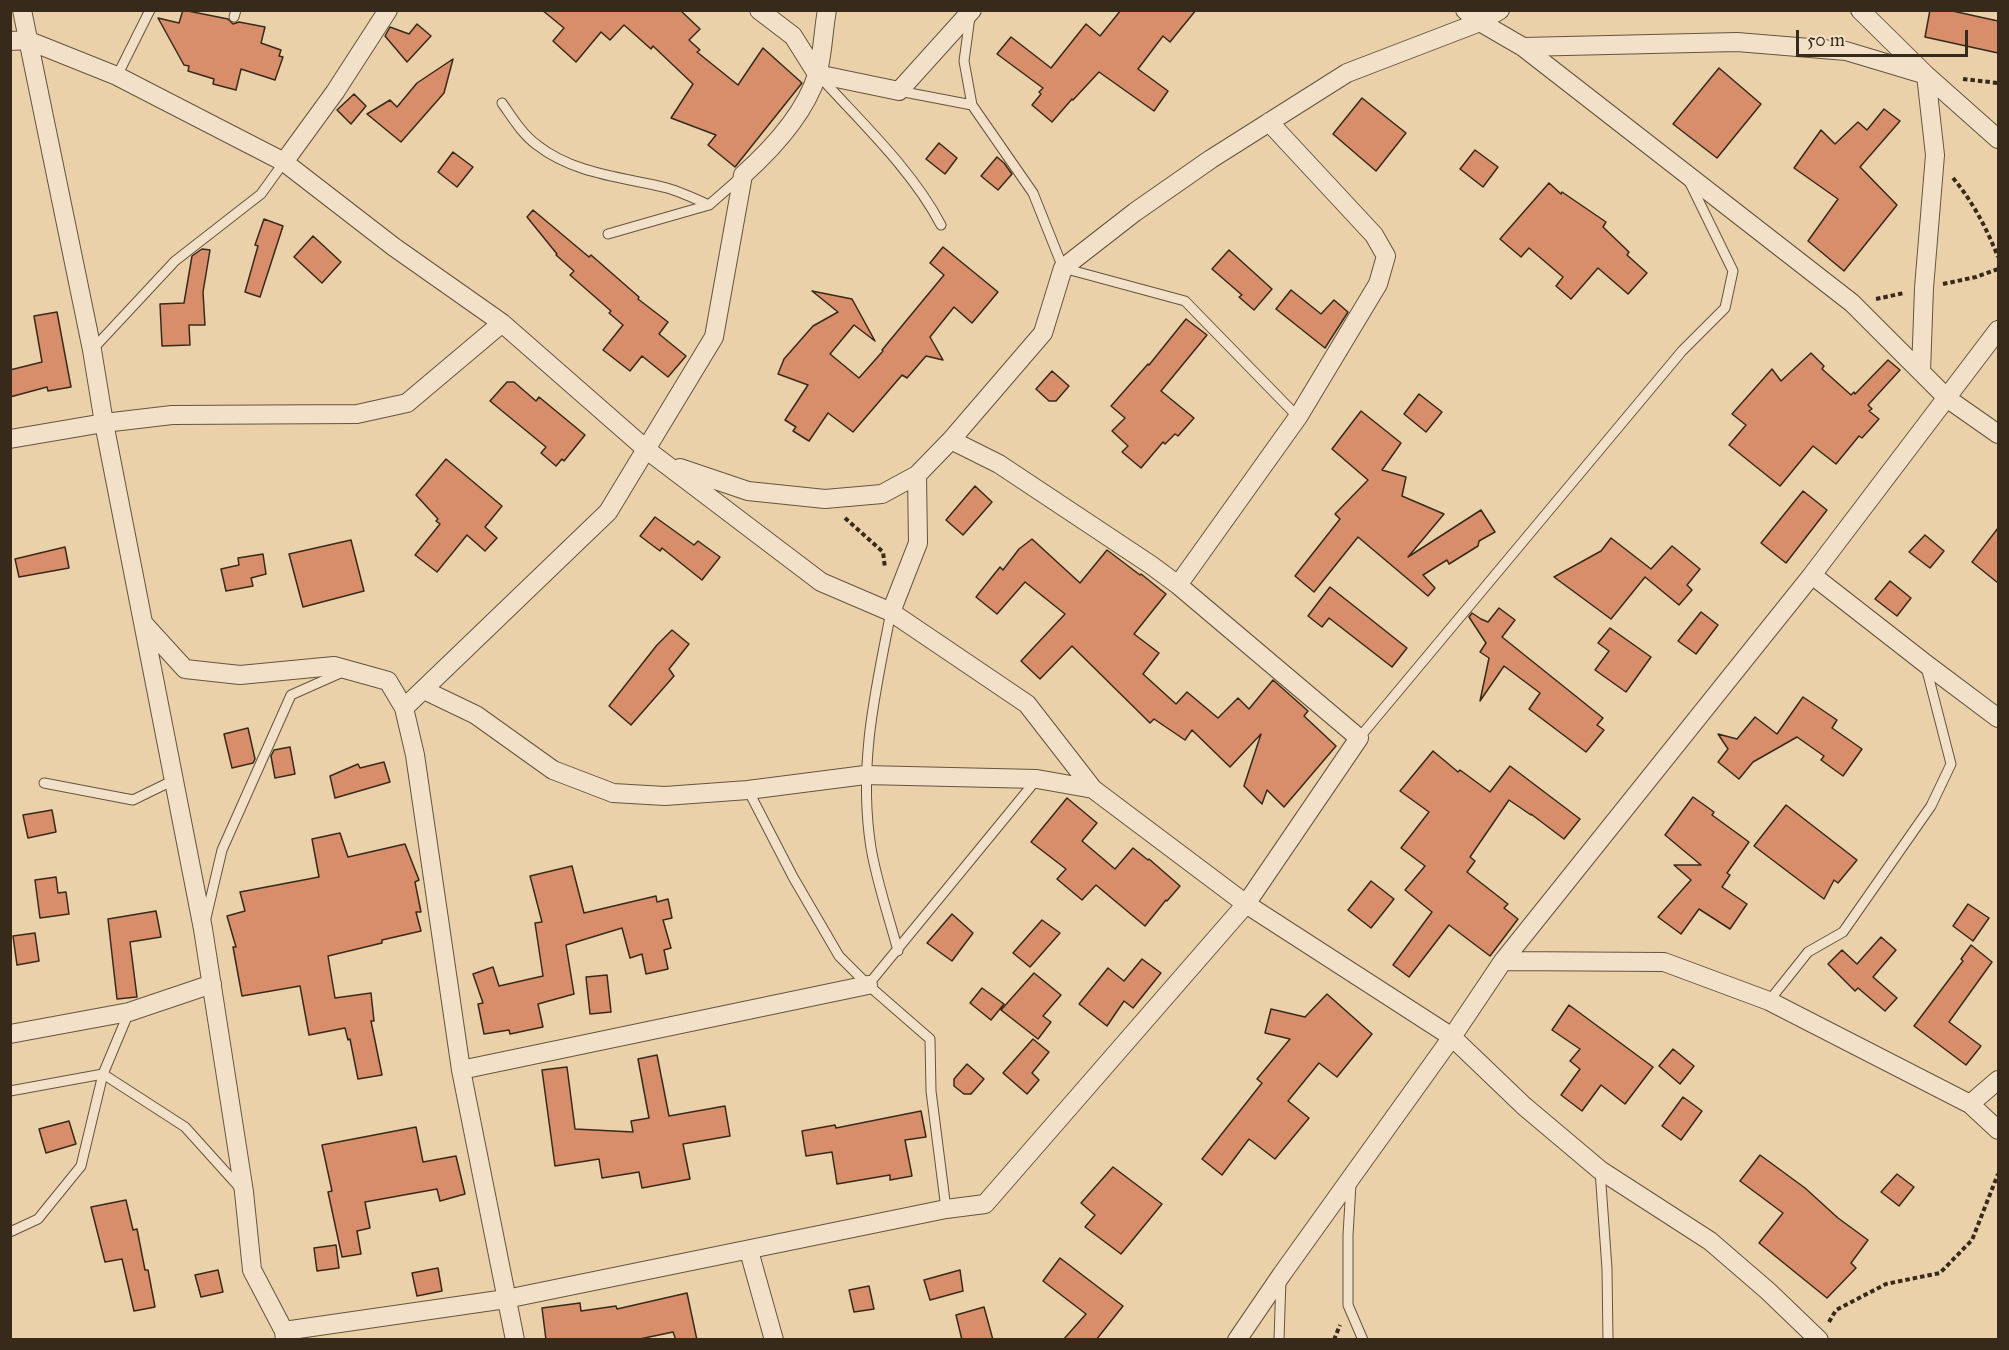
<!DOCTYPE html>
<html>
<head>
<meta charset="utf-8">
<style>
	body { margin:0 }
	#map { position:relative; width:2009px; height:1350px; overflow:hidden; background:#ebd1aa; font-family:"IM FELL Great Primer",serif }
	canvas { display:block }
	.frame { position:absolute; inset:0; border:12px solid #382a1a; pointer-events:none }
	.scale { position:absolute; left:1796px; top:30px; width:172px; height:27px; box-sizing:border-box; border:3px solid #382a1a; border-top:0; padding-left:8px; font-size:18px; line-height:21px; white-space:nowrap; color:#382a1a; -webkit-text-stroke:4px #f2e1c8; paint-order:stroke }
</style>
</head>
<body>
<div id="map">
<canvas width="2009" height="1350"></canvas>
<div class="frame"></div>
<div class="scale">50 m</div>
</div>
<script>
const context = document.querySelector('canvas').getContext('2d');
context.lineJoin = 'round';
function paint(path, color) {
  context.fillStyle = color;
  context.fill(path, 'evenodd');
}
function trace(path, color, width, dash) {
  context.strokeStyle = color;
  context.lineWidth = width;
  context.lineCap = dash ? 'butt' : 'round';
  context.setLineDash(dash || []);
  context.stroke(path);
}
const building = new Path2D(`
	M183,10L228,19L233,24L239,22L265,27L261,43L281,50L279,56L283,57L275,80L241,69L236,90L213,84L214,79L188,71L189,66L184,65L158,18L179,23Z
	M542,10H680L700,29L689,40L700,50L697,52L738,85L763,48L802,83L735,167L708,145L716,135L671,118L693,84L653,46L651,49L624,25L610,40L601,32L576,62L553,41L564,28Z
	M1121,10H1196L1170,42L1163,36L1138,69L1168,91L1154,111L1099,72L1073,100L1072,99L1052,122L1032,105L1041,94L1039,92L1043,88L997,54L1011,37L1051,68L1086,24L1100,36Z
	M1930,10H1948L1998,21V53L1925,37Z
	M417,24L431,36L407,62L385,36L390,27L409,34Z
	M453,59L444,93L401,142L367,114L390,100L397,107L417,83Z
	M1719,68L1761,104L1717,158L1673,124Z
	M354,94L366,106L351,124L337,110Z
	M1362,98L1406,133L1376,171L1333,134Z
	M1884,109L1900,121L1860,167L1897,205L1844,271L1808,241L1838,199L1794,168L1821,130L1835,144L1858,122L1867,130Z
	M939,143L957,158L945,174L926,159Z
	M1475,150L1498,167L1483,187L1460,169Z
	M453,152L473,167L457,187L438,172Z
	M997,157L1004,163L1012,174L998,190L981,176Z
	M1549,183L1561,194L1562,192L1606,222L1603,227L1629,252L1627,255L1647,273L1628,294L1598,268L1571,299L1556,286L1563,277L1529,248L1521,257L1500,239Z
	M533,210L589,257L591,255L639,297L638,299L668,322L659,334L686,356L668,377L642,356L630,371L603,350L623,325L609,313L611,311L570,275L574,271L556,255L557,254L527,217Z
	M264,219L283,226L260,297L245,292L258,246L255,245Z
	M313,236L341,262L322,283L294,257Z
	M943,247L998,292L972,323L954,307L930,337L943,360L926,356L907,378L902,375L853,432L828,413L809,441L793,431L796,427L785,420L808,385L778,374L784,359L813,326L838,312L812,291L852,299L875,341L854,325L830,354L859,378L883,351L882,350L944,275L930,263Z
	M202,249L210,250L203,292L205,325H189L190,345L162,346L160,304L184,303L192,256Z
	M1229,250L1272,289L1254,310L1239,297L1242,295L1212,269Z
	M1291,290L1321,314L1334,300L1348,312L1325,348L1276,309Z
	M57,312L71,387L48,391L47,387L10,397V370L42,362L34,316Z
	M1186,319L1207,335L1161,391L1194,418L1178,436L1175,434L1165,444L1163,442L1141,468L1122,452L1128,446L1112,431L1125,418L1111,406L1148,364L1149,365Z
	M1811,353L1824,366L1822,369L1851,395L1854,392L1855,394L1888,360L1900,370L1868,405L1872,409L1869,411L1879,419L1862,438L1859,436L1836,464L1813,446L1780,486L1729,445L1746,425L1732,414L1772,369L1781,381Z
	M1052,371L1069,386L1056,401H1049L1036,389Z
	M507,382H514L536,401L539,397L585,435L564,461L562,459L556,466L541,453L546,447L490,401Z
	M1419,394L1442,412L1426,432L1404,414Z
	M1361,411L1401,443L1382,470L1406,477L1402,496L1444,514L1408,557L1481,510L1495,532L1479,541L1478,546L1449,564L1447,560L1423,575L1435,588L1428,596L1358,537L1314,592L1295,576L1340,519L1335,514L1368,480L1332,449Z
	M446,459L502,506L485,527L497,538L485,551L467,535L437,572L415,555L440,524L436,521L438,519L416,495Z
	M975,486L992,502L963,535L946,520Z
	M1803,491L1827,510L1786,563L1761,543Z
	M655,517L694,545L698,541L720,557L702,580L662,548L660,551L640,536Z
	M1998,528V583L1972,562Z
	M1925,535L1944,551L1930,568L1909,552Z
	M1611,538L1651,569L1672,546L1700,569L1687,585L1692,590L1679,605L1645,577L1611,619L1554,577L1601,551Z
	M1032,539L1080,583L1107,550L1140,575L1141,574L1166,594L1134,634L1159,653L1143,674L1176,704L1187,692L1218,718L1238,698L1249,709L1273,680L1308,711L1304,716L1336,746L1284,807L1267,790L1262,804L1244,786L1261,734L1230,767L1192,730L1185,740L1154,719L1150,723L1072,646L1040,679L1021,661L1065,614L1025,582L997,614L976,597L1000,567L1003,570L1019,549Z
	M351,540L364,591L303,607L289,554Z
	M65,547L69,568L19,577L15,559Z
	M263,554L266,574L251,578L253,586L226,591L221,569L239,565L238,558Z
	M1890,581L1911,598L1897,616L1875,599Z
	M1330,587L1407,648L1392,667L1329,618L1322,627L1308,616Z
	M1499,608L1515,620L1502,637L1603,718L1597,725L1604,730L1586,752L1529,709L1540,693L1504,666L1480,701L1489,658L1480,652L1486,643L1469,617L1472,613L1481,619L1488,622Z
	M1701,612L1718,625L1696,654L1678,641Z
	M1610,628L1651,657L1626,692L1595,670L1609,651L1598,643Z
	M672,630L689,644L669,669L674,676L631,725L609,706L657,645Z
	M1803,697L1837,720L1832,728L1862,749L1843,776L1821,760L1824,756L1797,737L1753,762L1739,779L1718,762L1728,749L1718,734L1737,739L1755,717L1777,734Z
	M248,728L255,759L253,763L232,768L224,734Z
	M290,747L295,774L275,778L271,756L274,750Z
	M1433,751L1458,772L1460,770L1490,792L1510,766L1580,819L1564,839L1531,814V815L1509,800L1470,857L1475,861L1467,872L1508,904L1504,908L1518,919L1490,956L1449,925L1409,977L1393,965L1432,912L1405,890L1425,866L1401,848L1429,812L1400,791Z
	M384,762L390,782L335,798L330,776L358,764L360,768Z
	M1693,797L1714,812L1712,815L1749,842L1727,873L1730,875L1722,887L1747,904L1730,929L1699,909L1681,934L1658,917L1691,880L1674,865H1701L1665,835Z
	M1067,798L1097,823L1082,841L1115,869L1133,848L1148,860L1149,859L1180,886L1167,901L1166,900L1145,926L1096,885L1082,900L1057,879L1066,869L1031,842Z
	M1786,805L1857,860L1838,883L1834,880L1824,899L1754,846Z
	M52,810L56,832L28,838L23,815Z
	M340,833L348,857L405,844L419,880L415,882L421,912H416L421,931L382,940V943L328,956L335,998L371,993L374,1021H371L382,1075L358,1079L350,1039L348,1040L345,1028L309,1035L300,986L242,996L233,947H236L227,916L245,911L240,892L319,877L312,839Z
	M572,866L584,913L656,896L657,902L668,899L672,918L663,920L671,948L664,950L668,969L646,974L642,954L630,958L622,928L566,945L574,994L538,1004L543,1027L510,1034L509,1030L484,1034L478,1004L483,1003L473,974L493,967L499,986L543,976L535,923L542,922L530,876Z
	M56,877L58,893L66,892L69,914L40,918L35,880Z
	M1371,881L1394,899L1371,928L1348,910Z
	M1968,904L1989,918L1973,941L1953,926Z
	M156,911L161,937L130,942L137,997L117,999L108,919Z
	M952,914L973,933L952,961L927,943Z
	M1042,920L1060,933L1030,967L1013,953Z
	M35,933L39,961L17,965L13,936Z
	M1881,937L1896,950L1873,977L1897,998L1885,1011L1858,988L1855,991L1828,964L1842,950L1857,964Z
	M1971,945L1992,962L1949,1022L1981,1046L1966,1065L1914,1026L1963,961L1961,959Z
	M1142,959L1161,973L1133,1008L1124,1001L1107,1026L1079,1004L1108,968L1124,981Z
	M1034,973L1061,995L1043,1016L1051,1022L1038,1039L1001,1010Z
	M607,975L611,1012L590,1014L586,977Z
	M982,988L1004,1004L991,1020L970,1003Z
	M1327,994L1372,1034L1337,1077L1319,1063L1288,1101L1309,1118L1275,1159L1249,1139L1222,1175L1202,1159L1262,1083L1257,1079L1290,1039L1265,1033L1271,1009L1305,1017Z
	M1569,1005L1653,1067L1625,1104L1601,1085L1582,1111L1561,1095L1580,1069L1570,1061L1580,1049L1552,1030Z
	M1033,1039L1049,1052L1032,1073L1039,1080L1027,1094L1003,1073Z
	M1673,1049L1694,1066L1680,1084L1659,1066Z
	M657,1055L669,1116L725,1106L730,1136L683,1144L690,1179L642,1188L639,1172L602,1178L599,1159L555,1166L542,1070L567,1067L575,1129L633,1132L631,1121L649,1118L638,1059Z
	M967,1064L984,1079L971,1094H964L954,1086V1079Z
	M1683,1097L1702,1111L1681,1140L1662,1126Z
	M921,1111L926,1137L905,1140L912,1176L890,1180V1175L837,1184L832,1152L806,1156L802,1131L835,1125L836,1128Z
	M69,1121L76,1144L46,1153L39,1129Z
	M416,1127L423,1162L456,1156L465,1194L440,1201L437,1189L365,1202L370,1228L357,1231L361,1254L342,1257L328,1192L332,1191L322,1145Z
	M1760,1155L1805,1188L1838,1218L1868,1240L1851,1263L1856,1268L1827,1298L1759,1243L1783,1213L1740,1181Z
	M1113,1167L1162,1204L1121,1254L1085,1227L1095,1215L1081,1203Z
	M1897,1174L1914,1187L1899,1206L1881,1192Z
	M126,1200L133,1230L137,1229L145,1270H148L155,1307L134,1311L122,1259L105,1262L91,1207Z
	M336,1245L339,1268L317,1271L314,1248Z
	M1060,1258L1123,1306L1096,1340H1063L1086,1314L1043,1281Z
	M438,1268L442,1291L417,1296L412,1273Z
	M218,1270L223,1292L201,1297L195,1275Z
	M960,1270L963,1291L930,1300L924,1280Z
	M869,1286L874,1309L854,1312L849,1290Z
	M687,1293L697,1340H676L673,1332L635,1340H546L542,1308L580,1303L581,1311L616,1306L617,1309Z
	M984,1307L993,1340H962L956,1315Z`);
const path = new Path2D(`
	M1963,79L1998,83
	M1953,178C1973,202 1987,229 1998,257
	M1943,284L1976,277L1998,269
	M1876,299L1904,293
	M845,518L883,552L885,568
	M1829,1322L1836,1310L1886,1284L1940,1273L1972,1240L1998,1174
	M1334,1340L1340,1325`);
const lane = new Path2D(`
	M234,17L236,10
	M970,17L964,61L972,105
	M117,76L150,10
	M821,78C862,123 913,171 941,225
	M899,91L972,105L1033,193L1063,268L1185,301L1298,417
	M502,103C512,117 522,134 537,145C574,174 622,177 667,188C681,192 696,199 709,205
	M608,234L709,205L741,177
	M92,350L175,261L261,194L284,162
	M891,612C875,692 858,766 871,848C877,883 889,917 898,951
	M1359,738L1682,351L1725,308L1733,271L1689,181
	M44,783L133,800L174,780
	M748,790L793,877L839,956L868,985L930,1039L931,1091L946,1209
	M206,918L222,850L291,695L345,671
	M868,985L1037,779
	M1769,1001L1808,952L1843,932L1931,806L1951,764L1926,667
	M10,1091L103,1074L185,1127L240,1188
	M1600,1170L1607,1269L1608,1340
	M1351,1184L1348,1235V1305L1363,1340
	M10,1232L38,1219L81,1166L103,1074L129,1012
	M1279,1340L1281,1279`);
const street = new Path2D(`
	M22,10L92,350L104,423L203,929L244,1192L252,1270L284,1331L285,1340
	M759,10L793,36L817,74L899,91L972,10
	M1465,10L1480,22L1523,47L1852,303L1948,399L1998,434
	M1860,10L1926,75L1998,139
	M10,41L27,40L117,76L284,162L394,247L502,323L647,450L821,582L891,612L1027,704L1093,789L1246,904L1452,1037L1524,1106L1600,1170L1710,1241L1768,1291L1819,1340
	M1523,47L1737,42L1846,51L1926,75L1935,155L1924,288L1921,372
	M284,162L335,92L388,10
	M10,439L104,423L172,415L357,414L407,403L502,323
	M680,468L748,491L825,499L882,494L917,475L951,440L1043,333L1063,268L1135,212L1211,159L1347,73L1480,22L1500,10
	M1812,575L1926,664L1998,718
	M1178,585L1298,417L1378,284L1386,256L1374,235L1269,122
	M891,612L918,543L917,475
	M144,624L185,669L240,675L334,666L388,681L404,708L415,755L461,1070L515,1340
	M424,690L476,715L553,770L613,793L665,796L748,790L865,775L1037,779L1093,789
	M404,708L608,512L714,337L743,175C772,149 805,113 817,75C823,55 823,31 827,10
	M1503,961L1664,962L1769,1001L1970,1104L1998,1130
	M10,1034L129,1012L212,984
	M461,1070L868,985
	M1970,1104L1998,1080
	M749,1251L774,1340
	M284,1331L506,1299L946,1209L985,1204L1246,904L1359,738L1178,585L1151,565L999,464L951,440
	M1237,1340L1282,1274L1452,1037L1503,961L1812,575L1998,330`);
paint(building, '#d88e6a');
trace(building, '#382a1a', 1.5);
trace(lane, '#65543e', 11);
trace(street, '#65543e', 20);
trace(path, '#382a1a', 4, [4.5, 3]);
trace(lane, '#f2e1c8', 9);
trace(street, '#f2e1c8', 18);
</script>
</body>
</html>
